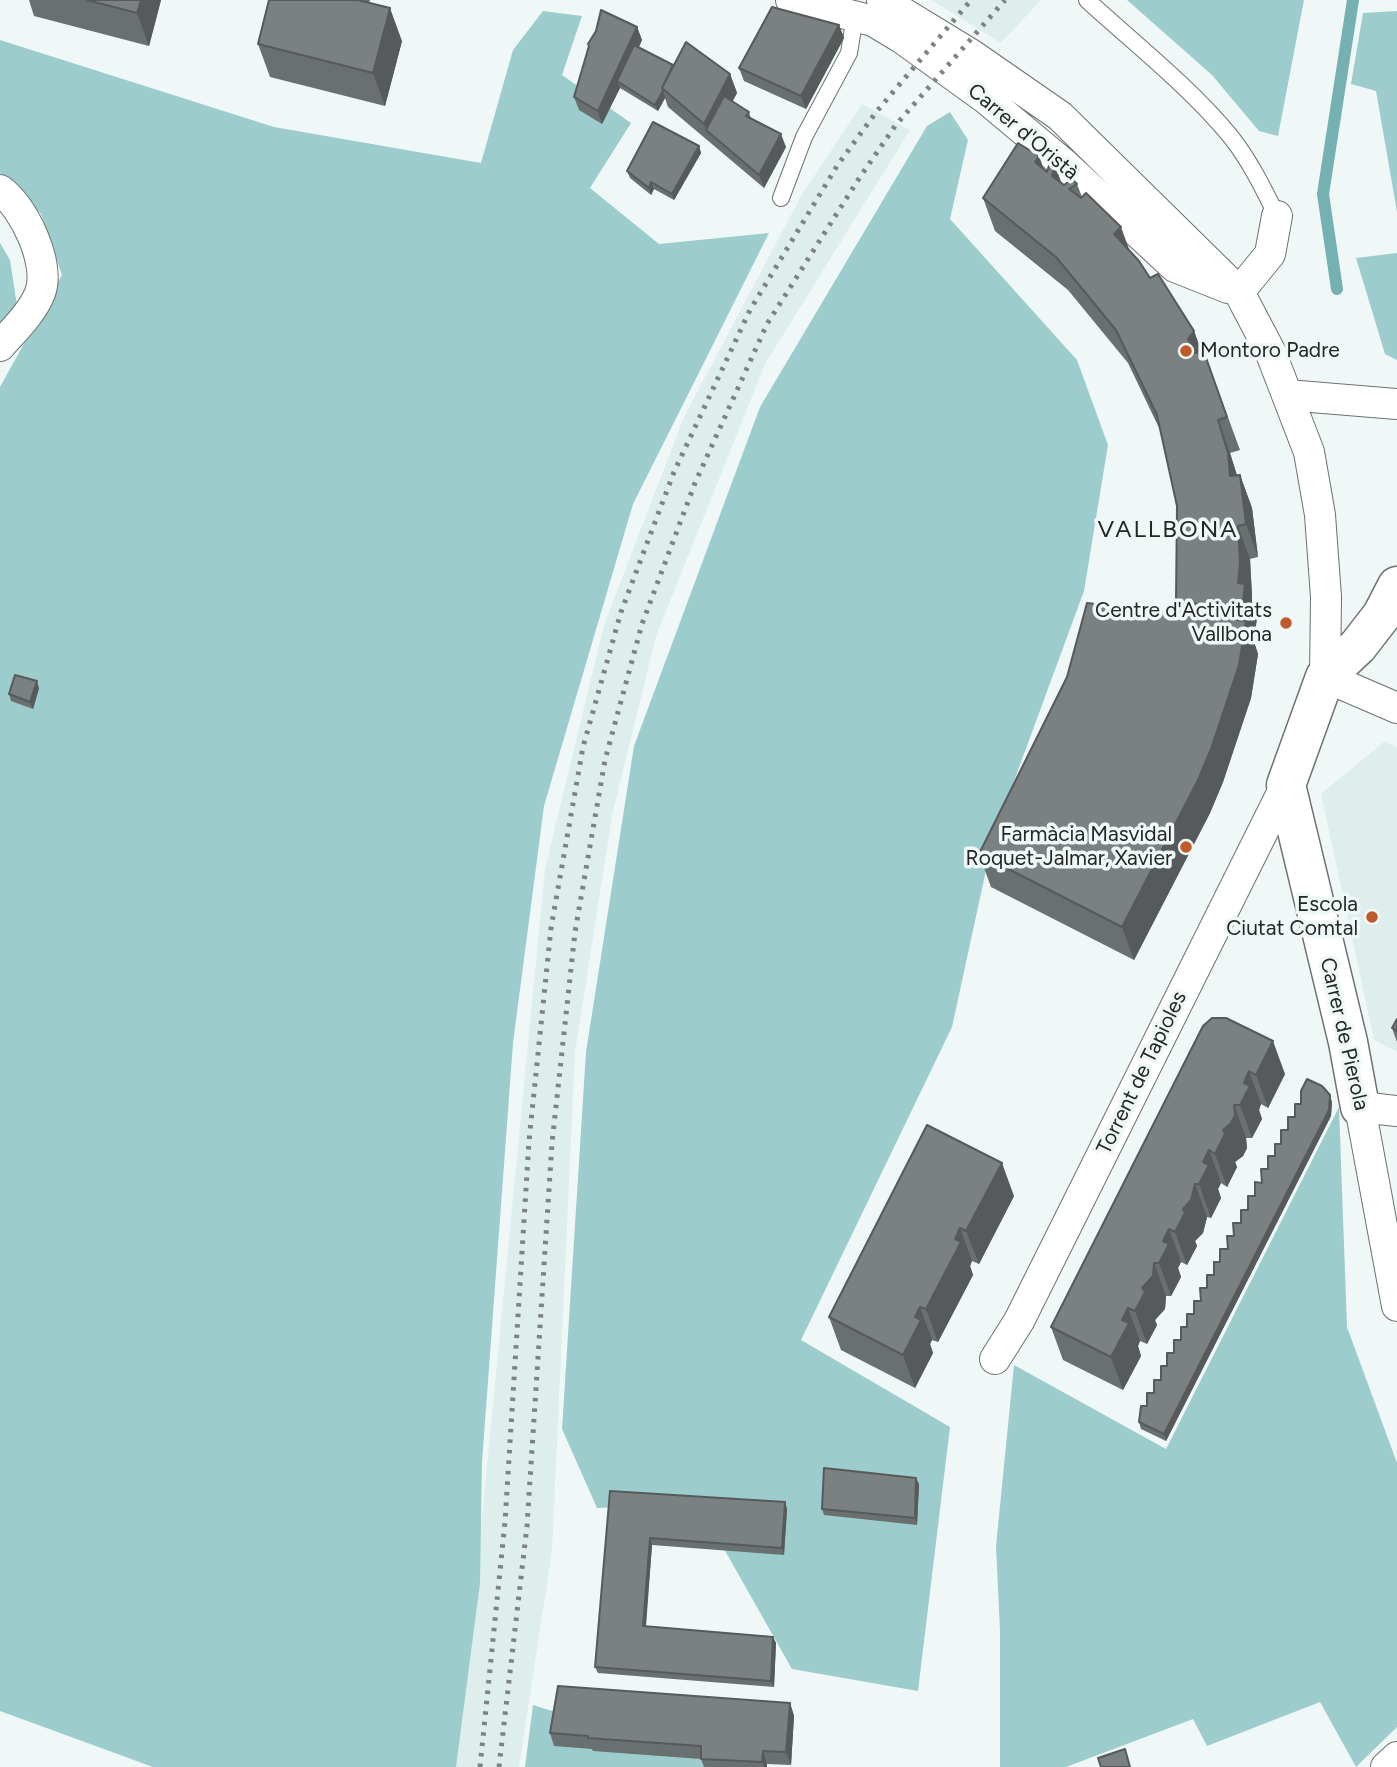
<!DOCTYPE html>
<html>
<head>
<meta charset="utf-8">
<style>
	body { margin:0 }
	canvas { display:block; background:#f0f7f7 }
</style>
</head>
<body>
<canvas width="1397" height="1767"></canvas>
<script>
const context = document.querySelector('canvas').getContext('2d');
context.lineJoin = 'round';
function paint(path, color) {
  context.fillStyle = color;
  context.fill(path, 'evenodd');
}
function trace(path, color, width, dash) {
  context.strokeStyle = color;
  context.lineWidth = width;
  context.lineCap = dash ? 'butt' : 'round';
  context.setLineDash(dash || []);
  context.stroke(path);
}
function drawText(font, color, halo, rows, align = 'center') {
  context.font = font + ' Figtree,sans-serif';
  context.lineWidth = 7;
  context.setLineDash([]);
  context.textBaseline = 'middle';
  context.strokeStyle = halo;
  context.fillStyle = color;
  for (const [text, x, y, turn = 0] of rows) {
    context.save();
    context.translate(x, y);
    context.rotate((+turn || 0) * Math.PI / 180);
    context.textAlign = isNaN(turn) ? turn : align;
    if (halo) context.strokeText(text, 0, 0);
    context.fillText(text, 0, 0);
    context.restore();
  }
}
const built = new Path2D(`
	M931,0H1041L1001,43Z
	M862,104L910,130L765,364L656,636L612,816L575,1052L552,1550L519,1767H454L467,1672L545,869L604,625L684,417L801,196Z
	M1385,741L1397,747V1052L1374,1040L1321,794Z`);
const green = new Path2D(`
	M1127,0H1304L1278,136L1259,131L1212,75Z
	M543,11L582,16L562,75L631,123L590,188L659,244L769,233L633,504L544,806L513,1043L482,1462L480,1583L456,1767H153L0,1711V387L62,275L41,214L0,173V40L274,127L481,163L513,50Z
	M1397,11V212L1376,91L1351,84L1363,13Z
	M950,112L968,140L950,219L1077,360L1108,445L1084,591L993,838L952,1027L801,1340L950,1427L918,1691L792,1669L698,1503L597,1508L562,1429L586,1052L634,746L760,407L927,126Z
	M0,243L10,260L18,312L0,333Z
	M1397,253V360L1385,354L1356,258Z
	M1339,1107L1347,1327L1397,1463V1727L1356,1767L1320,1702L1207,1746L1193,1719L1066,1767H1000V1631L996,1546L1014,1365L1166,1449Z
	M533,1705L730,1767H525Z`);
const stream = new Path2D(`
	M1337,289L1323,194L1353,0`);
const service = new Path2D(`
	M1087,0C1134,43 1191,88 1231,137C1250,161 1263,188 1277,216
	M781,198L804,137L849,53L855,16`);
const minor = new Path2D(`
	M791,0L873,21L903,39L985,98L1064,164L1175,267L1228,288
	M882,0L972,55L1060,116L1239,292L1270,351L1309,452L1320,515L1326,597L1325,677L1397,708
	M0,190C24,207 51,264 40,293C32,313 14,330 0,346
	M1239,292L1270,254L1277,216
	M1287,395L1397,404
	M1397,1111L1360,1107L1397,1306
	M995,1359L1019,1321L1286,785
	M1386,1767L1397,1757`);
const tertiary = new Path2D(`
	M1360,1107L1348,1042L1286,785L1325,677L1358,646L1382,615L1397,586`);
const rail = new Path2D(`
	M480,1767L505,1522L529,1141L551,928L583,747L621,612L674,472L750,310L837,166L877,111L971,0
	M499,1767L527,1526L552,1143L575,932L605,760L642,624L695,483L767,324L858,180L895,126L1005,0`);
const wall = new Path2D(`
	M29,0H161L149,46L34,16Z
	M269,0H370L369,3L402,41L385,106L270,77L258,44Z
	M839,25L844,38L806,109L744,81L739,68Z
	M637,27L642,40L639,47L673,65L730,74L737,93L732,102L749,112L751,119L786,147L764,188L668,107L665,98L658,111L620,88L602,124L579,110L574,97Z
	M699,146L701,153L674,200L654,189L651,195L630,178L627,171Z
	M1039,156L1043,168L1064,185L1077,184L1082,197L1129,250L1150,278L1194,331L1202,353L1204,352L1240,450L1230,453L1237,475H1240L1252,508L1258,557L1250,559L1252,596V602L1257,617L1254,642L1258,654L1251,698L1223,782L1210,813L1134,960L991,887L979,854L1181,613L1176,601L1177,506L1160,430L1128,363L1068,290L995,231L983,198Z
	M39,688L33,709L11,701L9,694Z
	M1397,1019V1042L1392,1028Z
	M1203,1026L1285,1074L1268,1108L1261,1104L1259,1110L1262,1119L1252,1138H1246L1247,1148L1243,1156L1235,1162L1237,1167L1227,1187L1221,1183L1218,1189L1221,1198L1211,1218L1207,1217L1203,1233L1195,1241L1197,1246L1187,1265L1181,1262L1178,1268L1181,1277L1171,1296H1166L1165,1309L1155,1320L1157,1325L1147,1344L1140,1341L1138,1346L1141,1356L1123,1390L1063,1360L1051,1327Z
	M1332,1102L1331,1116L1166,1441L1141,1429L1139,1422L1220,1262L1248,1210L1301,1104Z
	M927,1125L1014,1196L979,1264L972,1261L970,1266L973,1275L938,1342L932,1340L930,1344L933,1353L915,1388L841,1350L829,1317Z
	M919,1484L917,1525L824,1515L822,1509Z
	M610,1491L785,1502L787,1509L784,1555L652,1545L646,1627L773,1637L776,1643L774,1687L598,1673L595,1667Z
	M790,1703L794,1716L791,1765L767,1764V1767H704L701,1759L593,1751L592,1749L554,1746L550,1733Z`);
const shadedWall = new Path2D(`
	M141,0H161L149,46L137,13Z
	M390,8L402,41L385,106L373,73Z
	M839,25L844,38L806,109L801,96Z
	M637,27L642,40L621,84L617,81L620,88L602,124L598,111Z
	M730,74L737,93L714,136L706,130L711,142L704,124Z
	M663,91L665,98L658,111L655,105Z
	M781,134L786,147L764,188L759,175Z
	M699,146L701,153L674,200L672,194Z
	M1039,156L1051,189L1035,162Z
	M1055,165L1067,198L1052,176Z
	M651,182L654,189L651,195L649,188Z
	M1121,227L1133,260L1114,234Z
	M1194,331L1206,364L1200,372L1188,339Z
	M1218,420L1230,453L1240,486L1230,476Z
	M1240,475L1252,508L1258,557L1246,524Z
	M1238,526L1250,559L1252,596V602L1257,617L1254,642L1258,654L1251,698L1223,782L1210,813L1134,960L1122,927L1246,622L1242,610L1238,583Z
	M37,681L39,688L33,709L30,702Z
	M1273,1041L1285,1074L1268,1108L1256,1075Z
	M1249,1071L1261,1104L1259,1110L1262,1119L1252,1138L1240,1105L1244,1083Z
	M1330,1095L1332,1102L1331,1116L1166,1441L1164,1434Z
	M1234,1105L1246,1138L1247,1148L1243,1156L1235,1162L1237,1167L1227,1187L1215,1154L1223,1130Z
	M1209,1150L1221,1183L1218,1189L1221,1198L1211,1218L1199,1184L1203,1162Z
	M1002,1163L1014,1196L979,1264L966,1231Z
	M1195,1184L1207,1217L1203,1233L1195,1241L1197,1246L1187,1265L1175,1232L1183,1209Z
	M960,1228L972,1261L970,1266L973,1275L938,1342L926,1309L955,1239Z
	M1169,1229L1181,1262L1178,1268L1181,1277L1171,1296L1159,1263L1163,1241Z
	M1154,1263L1166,1296L1165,1309L1155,1320L1157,1325L1147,1344L1135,1311L1142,1288Z
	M920,1307L932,1340L930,1344L933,1353L915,1388L903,1355L915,1317Z
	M1128,1308L1140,1341L1138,1346L1141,1356L1123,1390L1111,1357L1122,1320Z
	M916,1478L919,1484L917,1525L915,1518Z
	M785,1502L787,1509L784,1555L782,1548Z
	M650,1538L652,1545L645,1633L643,1626Z
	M773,1637L776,1643L774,1687L771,1681Z
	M790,1703L794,1716L791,1765L786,1752Z
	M763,1751L767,1764V1767H764L762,1762Z`);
const building = new Path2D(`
	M87,0H141L137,13Z
	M269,0H358L390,8L373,73L258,44Z
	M772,7L839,25L801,96L739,68Z
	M601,10L637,27L598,111L574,97L589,46L588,44L596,31Z
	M686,42L730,74L704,124L662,88Z
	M634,45L673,65L662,88L663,91L655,105L617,81Z
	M724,96L749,112L746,116L781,134L759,175L706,130Z
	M653,122L699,146L672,194L651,182L649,188L627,171Z
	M1018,143L1039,156L1035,162L1047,172L1050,162L1055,165L1052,176L1064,185L1072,179L1077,184L1069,189L1081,198L1086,193L1121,227L1114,234L1139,261L1150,278L1158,274L1194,331L1188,339L1195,353L1204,352L1227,417L1218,420L1228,453L1230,476L1240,475L1246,524L1238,526L1240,563L1238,583L1245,584L1242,610L1176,601L1177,506L1157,415L1116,330L1056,257L983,198Z
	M1087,603L1246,621L1239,665L1211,749L1198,780L1122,927L979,854L1067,677Z
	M15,675L37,681L30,702L9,694Z
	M1212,1018H1226L1273,1041L1256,1075L1249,1071L1244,1083L1250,1086L1240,1105H1234L1235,1115L1231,1123L1223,1130L1225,1134L1215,1154L1209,1150L1203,1162L1209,1165L1199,1184H1195L1191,1200L1183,1209L1185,1213L1175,1232L1169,1229L1163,1241L1169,1244L1159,1263H1154L1153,1276L1142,1288L1145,1292L1135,1311L1128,1308L1122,1320L1129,1323L1111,1357L1051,1327L1203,1026Z
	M1397,1019V1031L1392,1028Z
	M1307,1079L1322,1086L1330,1095L1329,1110L1164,1434L1139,1422L1141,1406H1147V1393H1154V1380H1161V1366H1167V1353H1174V1340H1181V1327H1187V1314H1194V1301H1201L1200,1288H1207V1275H1214V1262H1220V1249H1228L1227,1236H1234L1233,1223H1241V1210H1248V1196H1255V1182L1262,1183L1261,1169H1268V1156H1275V1144H1281V1130H1288V1117H1295V1104H1301V1091Z
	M927,1125L1002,1163L966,1231L960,1228L955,1239L961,1242L926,1309L920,1307L915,1317L921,1320L903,1355L829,1317Z
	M824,1468L916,1478L915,1518L822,1509Z
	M610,1491L785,1502L782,1548L650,1538L643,1626L773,1637L771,1681L595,1667Z
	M558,1686L790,1703L786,1752L763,1751L762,1762L701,1759V1746L588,1738V1736L550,1733Z
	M1125,1749L1130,1767H1101L1098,1758Z`);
const markers = [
	[1186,351,7,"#bf5a29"],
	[1286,623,7,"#bf5a29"],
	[1186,847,7,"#bf5a29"],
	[1372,917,7,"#bf5a29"]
];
const streetNames = [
	["Carrer d'Oristà",1023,132,40],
	["Carrer de Pierola",1344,1034,77],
	["Torrent de Tapioles",1142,1073,-64]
];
const poiNames = [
	["Montoro Padre",1200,351,"left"],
	["Centre d'Activitats",1272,611],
	["Vallbona",1272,635],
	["Farmàcia Masvidal",1172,835],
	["Roquet-Jalmar, Xavier",1172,859],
	["Escola",1358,905],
	["Ciutat Comtal",1358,929]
];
const quarterNames = [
	["VALLBONA",1168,530]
];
paint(built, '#ddeeed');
paint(green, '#9ccdcc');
trace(stream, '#74b1b0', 12);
trace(service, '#6c7271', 18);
trace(minor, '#6c7271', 32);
trace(tertiary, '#6c7271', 41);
trace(service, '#fff', 16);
trace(minor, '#fff', 30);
trace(tertiary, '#fff', 38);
trace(rail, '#7e8282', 5, [3.5, 7]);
paint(wall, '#6a6f6f');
paint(shadedWall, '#565a5a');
paint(building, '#7b8181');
trace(building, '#565a5a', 2);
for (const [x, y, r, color] of markers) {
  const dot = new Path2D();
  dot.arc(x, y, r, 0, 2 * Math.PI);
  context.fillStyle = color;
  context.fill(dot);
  trace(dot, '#f0f7f7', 2.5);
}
drawText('21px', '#242626', '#f0f7f7', streetNames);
drawText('21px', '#242626', '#f0f7f7', poiNames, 'right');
context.letterSpacing = '2px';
drawText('24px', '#242626', '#f0f7f7', quarterNames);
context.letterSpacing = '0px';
</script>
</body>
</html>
